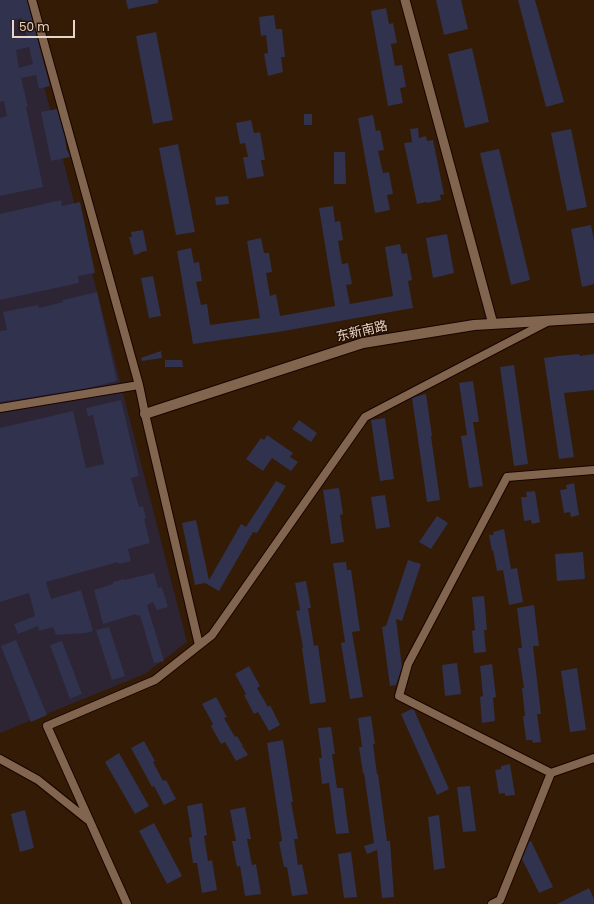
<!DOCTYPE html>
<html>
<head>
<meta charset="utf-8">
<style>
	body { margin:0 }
	#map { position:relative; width:594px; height:904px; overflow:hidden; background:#331b06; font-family:Poppins,sans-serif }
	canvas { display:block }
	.scale { position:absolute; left:12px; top:20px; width:63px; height:18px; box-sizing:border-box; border:2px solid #e6d5c9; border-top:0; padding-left:5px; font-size:12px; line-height:14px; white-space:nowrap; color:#e6d5c9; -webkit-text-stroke:3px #281100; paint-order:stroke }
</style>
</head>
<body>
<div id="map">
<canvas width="594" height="904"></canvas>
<div class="scale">50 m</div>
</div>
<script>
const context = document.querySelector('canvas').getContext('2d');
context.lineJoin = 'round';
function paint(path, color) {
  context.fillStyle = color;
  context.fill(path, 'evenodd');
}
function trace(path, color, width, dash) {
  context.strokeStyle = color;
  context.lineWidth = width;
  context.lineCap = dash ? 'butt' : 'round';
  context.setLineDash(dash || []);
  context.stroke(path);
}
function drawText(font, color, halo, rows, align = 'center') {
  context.font = font + ' Poppins,"Noto Sans SC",sans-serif';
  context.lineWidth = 3;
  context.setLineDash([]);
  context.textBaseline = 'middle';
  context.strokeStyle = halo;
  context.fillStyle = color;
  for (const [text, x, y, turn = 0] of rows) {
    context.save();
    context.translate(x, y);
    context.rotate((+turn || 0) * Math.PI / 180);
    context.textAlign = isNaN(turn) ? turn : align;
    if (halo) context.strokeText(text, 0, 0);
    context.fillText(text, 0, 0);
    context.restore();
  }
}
const industrial = new Path2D(`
	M0,0H22L187,642L145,674L0,733Z`);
const building = new Path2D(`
	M0,0H27L50,86L39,89L36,75L21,78L28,107H26L43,187L0,196V118L7,116L4,101L0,102ZM22,18L27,36L13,39L10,20ZM29,47L33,64L19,68L16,50Z
	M126,0H158V3L128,9Z
	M436,0H461L468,29L444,35Z
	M518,0H535L564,102L546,107Z
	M386,8L389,24L393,23L397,43L391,44L395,66L402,65L406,87L400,88L403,103L388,106L371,11Z
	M274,15L276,29H282L285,57H281L283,72L268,76L264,54L268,53L266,35L261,36L259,17Z
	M156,32L173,120L153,124L136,36Z
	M472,48L489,122L465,128L448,54Z
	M57,109L65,138L67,151H68L70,157L51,161L41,112Z
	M304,114H312V125H304Z
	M373,115L376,131L380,130L384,150L378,151L383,173L389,172L393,194L387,195L390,210L375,213L358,118Z
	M251,120L254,133L260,132L265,160H261L264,176L247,179L243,157H248L245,143L240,144L236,123Z
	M418,128L419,138L426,136L427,141L433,140L444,194L440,195L441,200L427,203V202L417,204L404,143L412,142L410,129Z
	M571,129L587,207L567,211L551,133Z
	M178,144L195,232L176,235L159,148Z
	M499,149L530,280L511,285L480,153Z
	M334,152H345L346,184H334Z
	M228,196L229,204L216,205L215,197Z
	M61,200L62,206L80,202L95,273L78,276L79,283L0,300V214Z
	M333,206L335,222L340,221L343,240L338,241L342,264L348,263L352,284L346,285L350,304L393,296L385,247L400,244L402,254L407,253L412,280L408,281L413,308L278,332L193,344L177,251L191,248L194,263L199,262L202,281L196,282L201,305L207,304L210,325L260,318L247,241L261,238L264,253H269L272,272L266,273L270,296L276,294L280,316L335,306L319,208Z
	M591,225L594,241V284L582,287L571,229Z
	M143,230L147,251L140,252L141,253L134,255L129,237H132L131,232Z
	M447,234L454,273L433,278L426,238Z
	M153,276L161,316L149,318L141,278Z
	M97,292L117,381L84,389L0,402V331L7,330L3,312L38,305L39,308L63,302V300Z
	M161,351L162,358L142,361L141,358Z
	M579,354L580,356L594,354V390L564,393L574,457L559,459L544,358L558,356Z
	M165,360H182L183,367H165Z
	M514,365L528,464L514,466L500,367Z
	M473,381L479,422H473L483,486L469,488L461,436L467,435L459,383Z
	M426,394L432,436H431L440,500L427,502L412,398L418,396Z
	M121,400L139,476L131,478L139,507L143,506L146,518L144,519L150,543L128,549L131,561L119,564L118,562L46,582L51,599L81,590L93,631L86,633L56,635L53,627L39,631L38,626L18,634L14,624L35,616L29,593L0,602V428L73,411L86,468L104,464L93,415L88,416L86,408Z
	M385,418L394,479L380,481L371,420Z
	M299,420L317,433L311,442L292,429Z
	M267,435L293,453L290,457L298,462L291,471L272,458L263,471L246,459L261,438L264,440Z
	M276,481L286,486L257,533L253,532L219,591L205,583L195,585L182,523L196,520L209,580L241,524L246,527Z
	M574,483L579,515L571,517L570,512L564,513L560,490L567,489L566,485Z
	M339,488L343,514L340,515L344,542L331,544L323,490Z
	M535,491L540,522L532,524L531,520L524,521L521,497H527L526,492Z
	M385,495L390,527L376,529L371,497Z
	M437,516L448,523L431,549L419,542Z
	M504,529L511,569L517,568L523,602L509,605L503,570L497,571L493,550L492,551L489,535H494L493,532Z
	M583,552L585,579L557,581L555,554Z
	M408,560L421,564L402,621L396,619L402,667L396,685L390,686L382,627L386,626Z
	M346,562L347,570H351L360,631L352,632L363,697L350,699L341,643L345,642L333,563Z
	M154,573L158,588L162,587L168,607L157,610L153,602L147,605L164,661L154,663L140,615L137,616L136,614L103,624L94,590L113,584V582L124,579V580Z
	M306,581L311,608H308L314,646L318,645L326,702L310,704L302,648L303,647L296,611L300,610L295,583Z
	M484,596L487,630H484L486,652L474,653L472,631L475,630L472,597Z
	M534,605L539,646H533L541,714H537L541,742L533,743L532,740H526L523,716H525L522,688H524L518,648H522L517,608Z
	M109,627L125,676L112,680L96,630Z
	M16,640L47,715L31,722L1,646Z
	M62,641L82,694L70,699L50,645Z
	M457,663L461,694L445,696L442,665Z
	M492,664L496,697L493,698L495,721L482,723L480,697L483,696L480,666Z
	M249,666L260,686L257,688L268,707L270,705L280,725L269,731L258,712L254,714L244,695L246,694L235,674Z
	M577,668L586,730L570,732L561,671Z
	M216,697L227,717L224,718L235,737L237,736L243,746L241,747H243L248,755L236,761L225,742L221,744L211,726L213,724L202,704Z
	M412,709L414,710L449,789L437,795L401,714Z
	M371,716L375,744H373L377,774H378L387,841H390L394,897L382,898L377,850L367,854L364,846L374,843L364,773H363L359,747H362L358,718Z
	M331,727L335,754H332L337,788H343L349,833L336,834L329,783L322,784L319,758H322L318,728Z
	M283,740L293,802H291L298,839H294L298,865L302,864L308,894L292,896L287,867H284L279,842L282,841L267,743Z
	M144,741L155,761L153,762L163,781L166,780L176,799L164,805L154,786L152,787L131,748Z
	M119,753L149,806L135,814L105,762Z
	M510,764L515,795L505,796V793L499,794L495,770L501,769V766Z
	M470,786L476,831L463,832L457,787Z
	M202,803L207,835L204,836L208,861L212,860L217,890L202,893L197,863H193L189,838L192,837L187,806Z
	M245,807L251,839H247L252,865L256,864L261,894L245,896L240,866L237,867L232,841H236L230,810Z
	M25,810L34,848L20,852L11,814Z
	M439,815L445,868L434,870L428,817Z
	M154,823L182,876L167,884L139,831Z
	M531,841L553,887L539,893L522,859L529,842Z
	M351,852L357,897L344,898L338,854Z
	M589,888L594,899V904H557Z`);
const minor = new Path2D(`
	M139,385L145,414L199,645
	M0,408L139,385L32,0
	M594,470L507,477L408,664L399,696L551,773L594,758
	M0,759L38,780L88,820
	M127,904L47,726L155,680L212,635L365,417L549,321
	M492,904L500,900L551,773`);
const tertiary = new Path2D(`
	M405,0L493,324`);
const secondary = new Path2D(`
	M145,414L363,343L474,325L594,318`);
const streetNames = [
	["东新南路",362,332,-13]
];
paint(industrial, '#2d2434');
paint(building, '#31324e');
trace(minor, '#190400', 10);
trace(tertiary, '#190400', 11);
trace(secondary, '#190400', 12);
trace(minor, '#82654f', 8);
trace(tertiary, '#82654f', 9);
trace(secondary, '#82654f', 10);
drawText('13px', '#e6d5c9', '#281100', streetNames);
</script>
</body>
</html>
